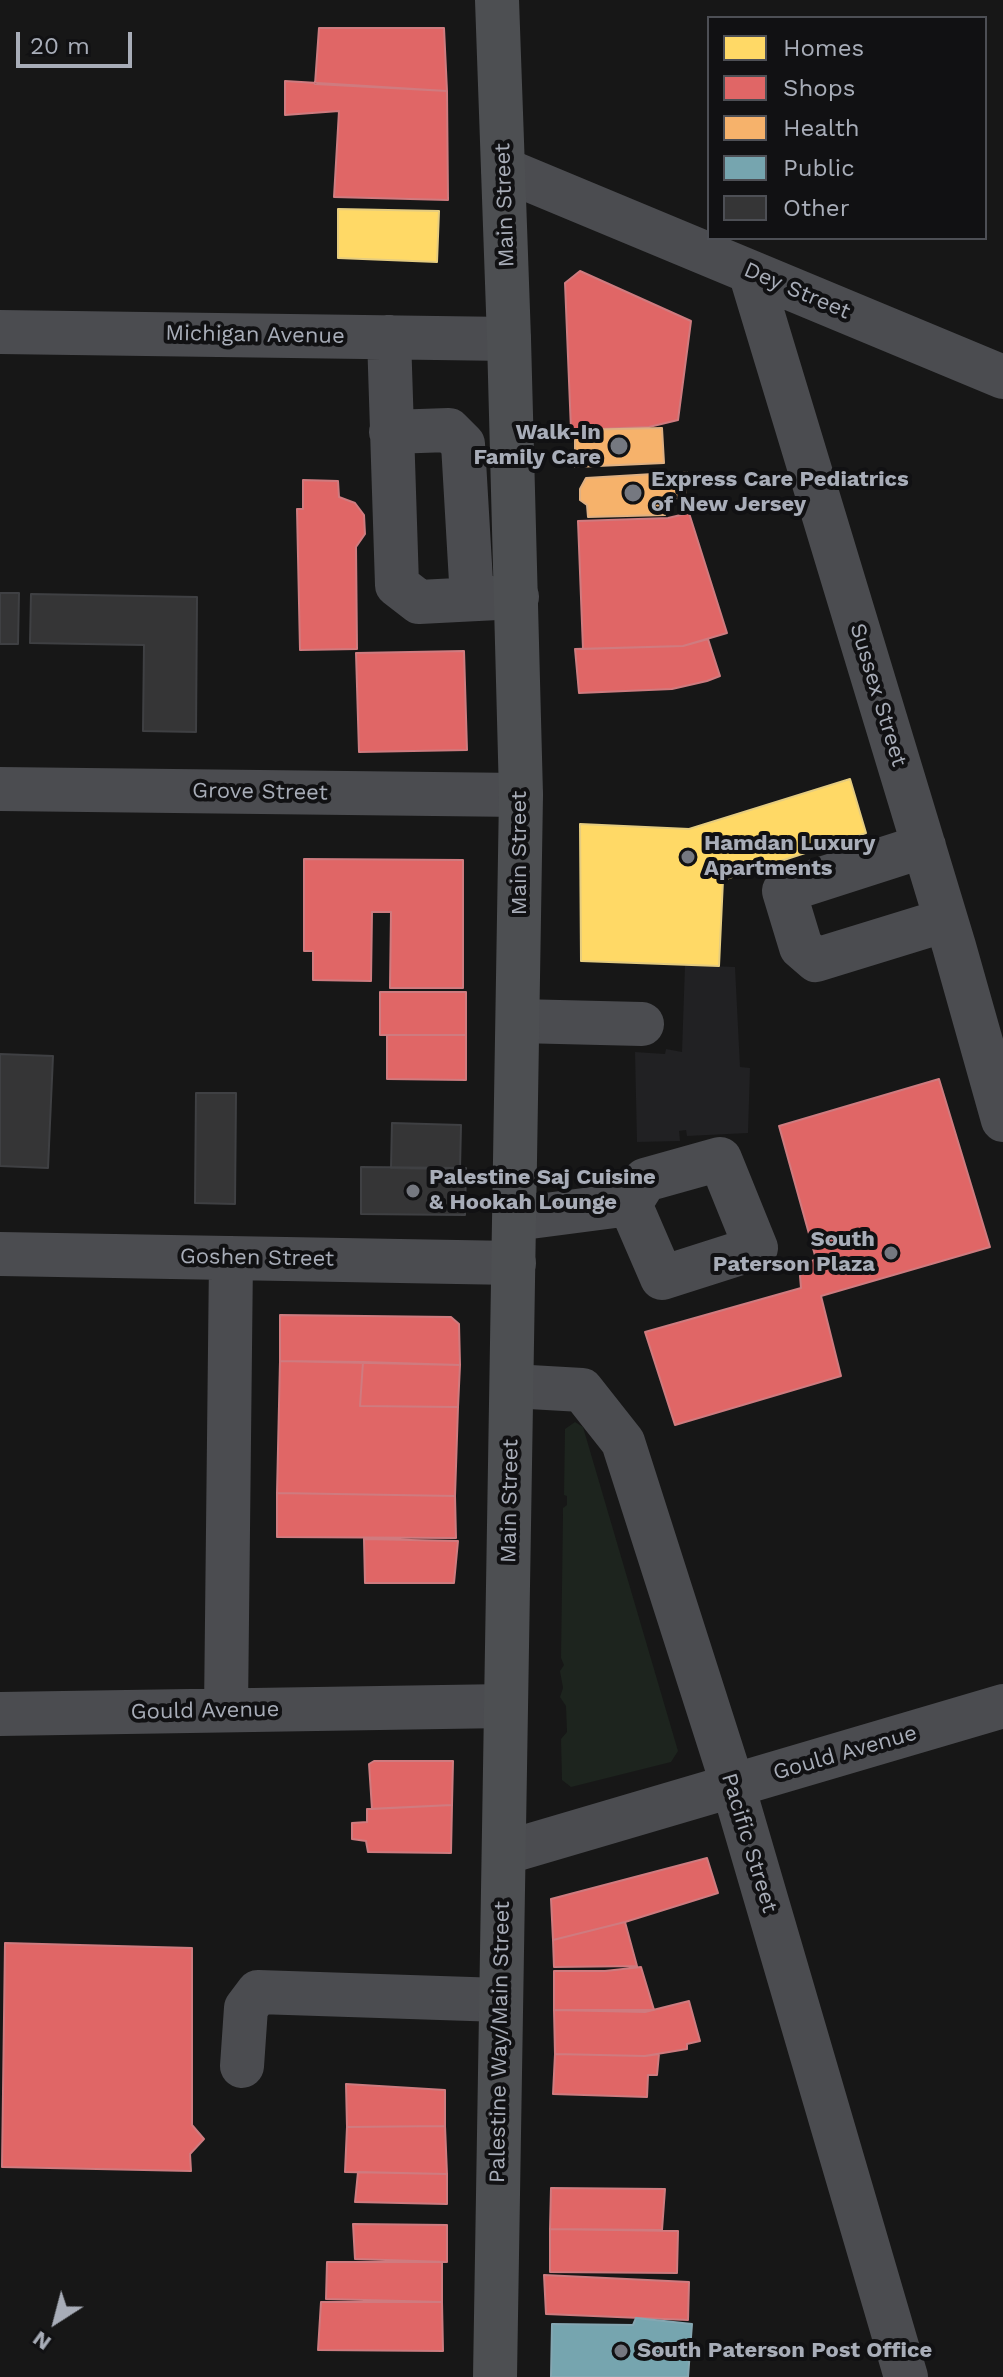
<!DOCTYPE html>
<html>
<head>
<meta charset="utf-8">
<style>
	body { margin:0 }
	#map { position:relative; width:1003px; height:2377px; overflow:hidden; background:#171717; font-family:"Work Sans",sans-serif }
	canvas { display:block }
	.legend { position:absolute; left:707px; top:16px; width:280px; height:224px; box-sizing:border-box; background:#111113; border:2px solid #4d4f55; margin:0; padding:10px 14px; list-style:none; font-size:24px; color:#a8adb8 }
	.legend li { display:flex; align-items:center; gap:16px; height:40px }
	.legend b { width:40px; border:2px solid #4d4f55 }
	.north { position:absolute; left:16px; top:2281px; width:80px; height:80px; -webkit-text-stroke:6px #111113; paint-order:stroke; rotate:216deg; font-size:22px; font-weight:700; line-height:32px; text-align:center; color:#a8adb8 }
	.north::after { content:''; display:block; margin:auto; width:28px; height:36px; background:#a8adb8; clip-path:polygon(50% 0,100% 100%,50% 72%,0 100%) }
	.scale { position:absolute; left:16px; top:32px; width:116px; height:36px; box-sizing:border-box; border:4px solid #a8adb8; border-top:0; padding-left:10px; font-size:24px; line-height:28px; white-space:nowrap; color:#a8adb8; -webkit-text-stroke:6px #111113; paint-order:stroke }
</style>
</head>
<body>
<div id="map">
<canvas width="1003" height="2377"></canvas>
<ul class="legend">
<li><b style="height:22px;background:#ffd966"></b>Homes</li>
<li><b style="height:22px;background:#e06666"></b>Shops</li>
<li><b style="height:22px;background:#f6b26b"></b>Health</li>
<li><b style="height:22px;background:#76a5af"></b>Public</li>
<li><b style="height:22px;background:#353536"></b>Other</li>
</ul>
<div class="north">N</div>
<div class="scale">20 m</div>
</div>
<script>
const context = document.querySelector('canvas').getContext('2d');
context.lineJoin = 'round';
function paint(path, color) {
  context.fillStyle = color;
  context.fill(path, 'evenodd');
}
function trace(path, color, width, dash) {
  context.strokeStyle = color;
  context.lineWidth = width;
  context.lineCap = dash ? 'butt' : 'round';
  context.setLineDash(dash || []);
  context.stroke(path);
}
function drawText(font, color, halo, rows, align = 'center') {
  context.font = font + ' "Work Sans",sans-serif';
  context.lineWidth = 8;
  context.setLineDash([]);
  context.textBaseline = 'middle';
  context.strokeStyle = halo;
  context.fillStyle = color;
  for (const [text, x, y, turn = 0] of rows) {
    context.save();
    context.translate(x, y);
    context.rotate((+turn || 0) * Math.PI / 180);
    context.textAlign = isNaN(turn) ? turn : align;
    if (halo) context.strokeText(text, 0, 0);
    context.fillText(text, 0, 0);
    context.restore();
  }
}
const built = new Path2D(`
	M685,965L735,967L740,1067L750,1068L748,1133L687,1136L686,1130L679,1131L680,1141L637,1142L635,1052L665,1054L666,1049L682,1052Z`);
const green = new Path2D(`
	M575,1422L583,1427L678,1751L671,1762L571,1787L562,1780L561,1739L567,1732L566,1706L560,1697L563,1688L560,1671L564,1665L561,1658L563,1514V1508L567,1505V1496L564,1495L565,1429Z`);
const homes = new Path2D(`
	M338,209L439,211L437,262L338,258Z
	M850,779L866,833L723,880L719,966L581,961L580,824L689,829Z`);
const shops = new Path2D(`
	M319,28H444L447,91L315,84Z
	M285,81L447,91L448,200L334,197L339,111L285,115Z
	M580,271L691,321L678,420L649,427L571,430L565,283Z
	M303,480L338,481L339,497L355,503L364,515L365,534L356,547L357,649L300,650L297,509H303Z
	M689,513L727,633L683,646L583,649L578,521L668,518Z
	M708,639L720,676L707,681L672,689L579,693L575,649L683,646Z
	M464,651L467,750L359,752L356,653Z
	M304,859L463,860V988H390L391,912H372L371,981L313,980V951H304Z
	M380,992H466V1035H380Z
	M387,1035H466V1080L387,1079Z
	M939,1079L990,1247L821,1296L841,1376L675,1425L645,1332L801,1288L800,1276L806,1264L816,1259L779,1126Z
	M280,1315L451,1317L459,1324L460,1365L280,1361Z
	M280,1361L363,1362L360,1406L458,1407L455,1496L277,1493Z
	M363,1362L460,1365L458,1407L360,1406Z
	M277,1493L455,1496L456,1538L277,1537Z
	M364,1539L458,1541L454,1583H365Z
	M374,1761H453L452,1805L372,1809L369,1764Z
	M452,1805L451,1853L368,1852L366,1841L352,1839V1823L367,1822V1809Z
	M707,1858L718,1893L625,1922L553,1940L551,1899Z
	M625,1922L637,1966L554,1967L553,1940Z
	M5,1943L192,1948V2125L204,2139L190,2154L191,2171L2,2167Z
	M641,1967L654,2010H554V1971H605Z
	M689,2001L700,2041L687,2044V2049L645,2056L555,2054L554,2010L645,2012Z
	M555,2054L645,2056L659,2054L657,2075H648L647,2097L553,2094Z
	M346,2084L445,2090V2126L347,2127Z
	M445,2126L447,2174L345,2172L347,2127Z
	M358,2172L447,2174V2204L355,2202Z
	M551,2188L665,2189L662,2230L550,2229Z
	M353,2224L447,2225V2262L355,2259Z
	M550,2229L678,2231L677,2273L550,2272Z
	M327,2262H442V2302L326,2299Z
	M544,2275L689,2282L688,2320L546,2314Z
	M321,2302H442L443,2351L318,2350Z`);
const health = new Path2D(`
	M662,428L664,463L575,467V430Z
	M687,472L685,498L664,499L665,515L588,517L587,505L580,500V489L586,478Z`);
const public = new Path2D(`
	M636,2318L692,2324L688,2377H551L552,2324L633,2325Z`);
const building = new Path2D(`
	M0,593H19L18,644H0Z
	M31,594L197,597L196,732L143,731L144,645L30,643Z
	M0,1054L53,1056L48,1168L0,1166Z
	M196,1093H236L235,1204L195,1203Z
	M392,1123L461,1125L460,1169L391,1168Z
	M361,1167L466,1168L465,1215L361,1214Z`);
const minor = new Path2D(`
	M503,169L1003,377
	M750,272L954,946L1003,1120
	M0,332L509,339
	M389,337L397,585L419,602L517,597
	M391,432L449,430L463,444L472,599
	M0,789L521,795
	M924,846L784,891L801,947L816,960L946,920
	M518,1021L642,1024
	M515,1219L630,1204L662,1278L756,1248L720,1159L645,1180L630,1204
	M0,1254L514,1263
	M512,1386L582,1390L623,1442L733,1786L906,2377
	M226,1710L231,1258
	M0,1714L506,1706
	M504,1853L1003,1706
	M242,2066L246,2008L258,1992L501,2000`);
const major = new Path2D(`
	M495,2377L521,795L509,339L497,0`);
const markers = [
	[619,446,10,"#757880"],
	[633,493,10,"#757880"],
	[688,857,8,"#757880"],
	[413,1191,8,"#757880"],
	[891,1253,8,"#757880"],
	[621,2351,8,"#757880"]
];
const streetNames = [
	["Main Street",505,205,-92],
	["Dey Street",797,291,23],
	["Michigan Avenue",255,335,1],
	["Sussex Street",878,695,73],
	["Grove Street",260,792,1],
	["Main Street",520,853,-90],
	["Goshen Street",257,1258,1],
	["Main Street",510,1501,-89],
	["Gould Avenue",205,1711,-1],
	["Gould Avenue",845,1753,-16],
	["Pacific Street",749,1843,73],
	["Palestine Way/Main Street",500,2042,-89]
];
const poiNames = [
	["Walk-In",601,433,"right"],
	["Family Care",601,458,"right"],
	["Express Care Pediatrics",651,480],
	["of New Jersey",651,505],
	["Hamdan Luxury",704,844],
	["Apartments",704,869],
	["Palestine Saj Cuisine",429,1178],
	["& Hookah Lounge",429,1203],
	["South",875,1240,"right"],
	["Paterson Plaza",875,1265,"right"],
	["South Paterson Post Office",637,2351]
];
paint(built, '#212123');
paint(green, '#1d241e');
paint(homes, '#ffd966');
trace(homes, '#e5cc7f', 2);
paint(shops, '#e06666');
trace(shops, '#cf7b7f', 2);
paint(health, '#f6b26b');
trace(health, '#dfb082', 2);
paint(public, '#76a5af');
trace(public, '#85a7b2', 2);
paint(building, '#353536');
trace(building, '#3f4043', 2);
trace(minor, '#4b4c50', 44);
trace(major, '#4d4f52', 44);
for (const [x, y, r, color] of markers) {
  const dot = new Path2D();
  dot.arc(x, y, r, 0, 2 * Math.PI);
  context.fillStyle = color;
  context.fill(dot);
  trace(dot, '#111113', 3);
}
drawText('22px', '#a8adb8', '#111113', streetNames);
drawText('bold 22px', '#a8adb8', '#111113', poiNames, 'left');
</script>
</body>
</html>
